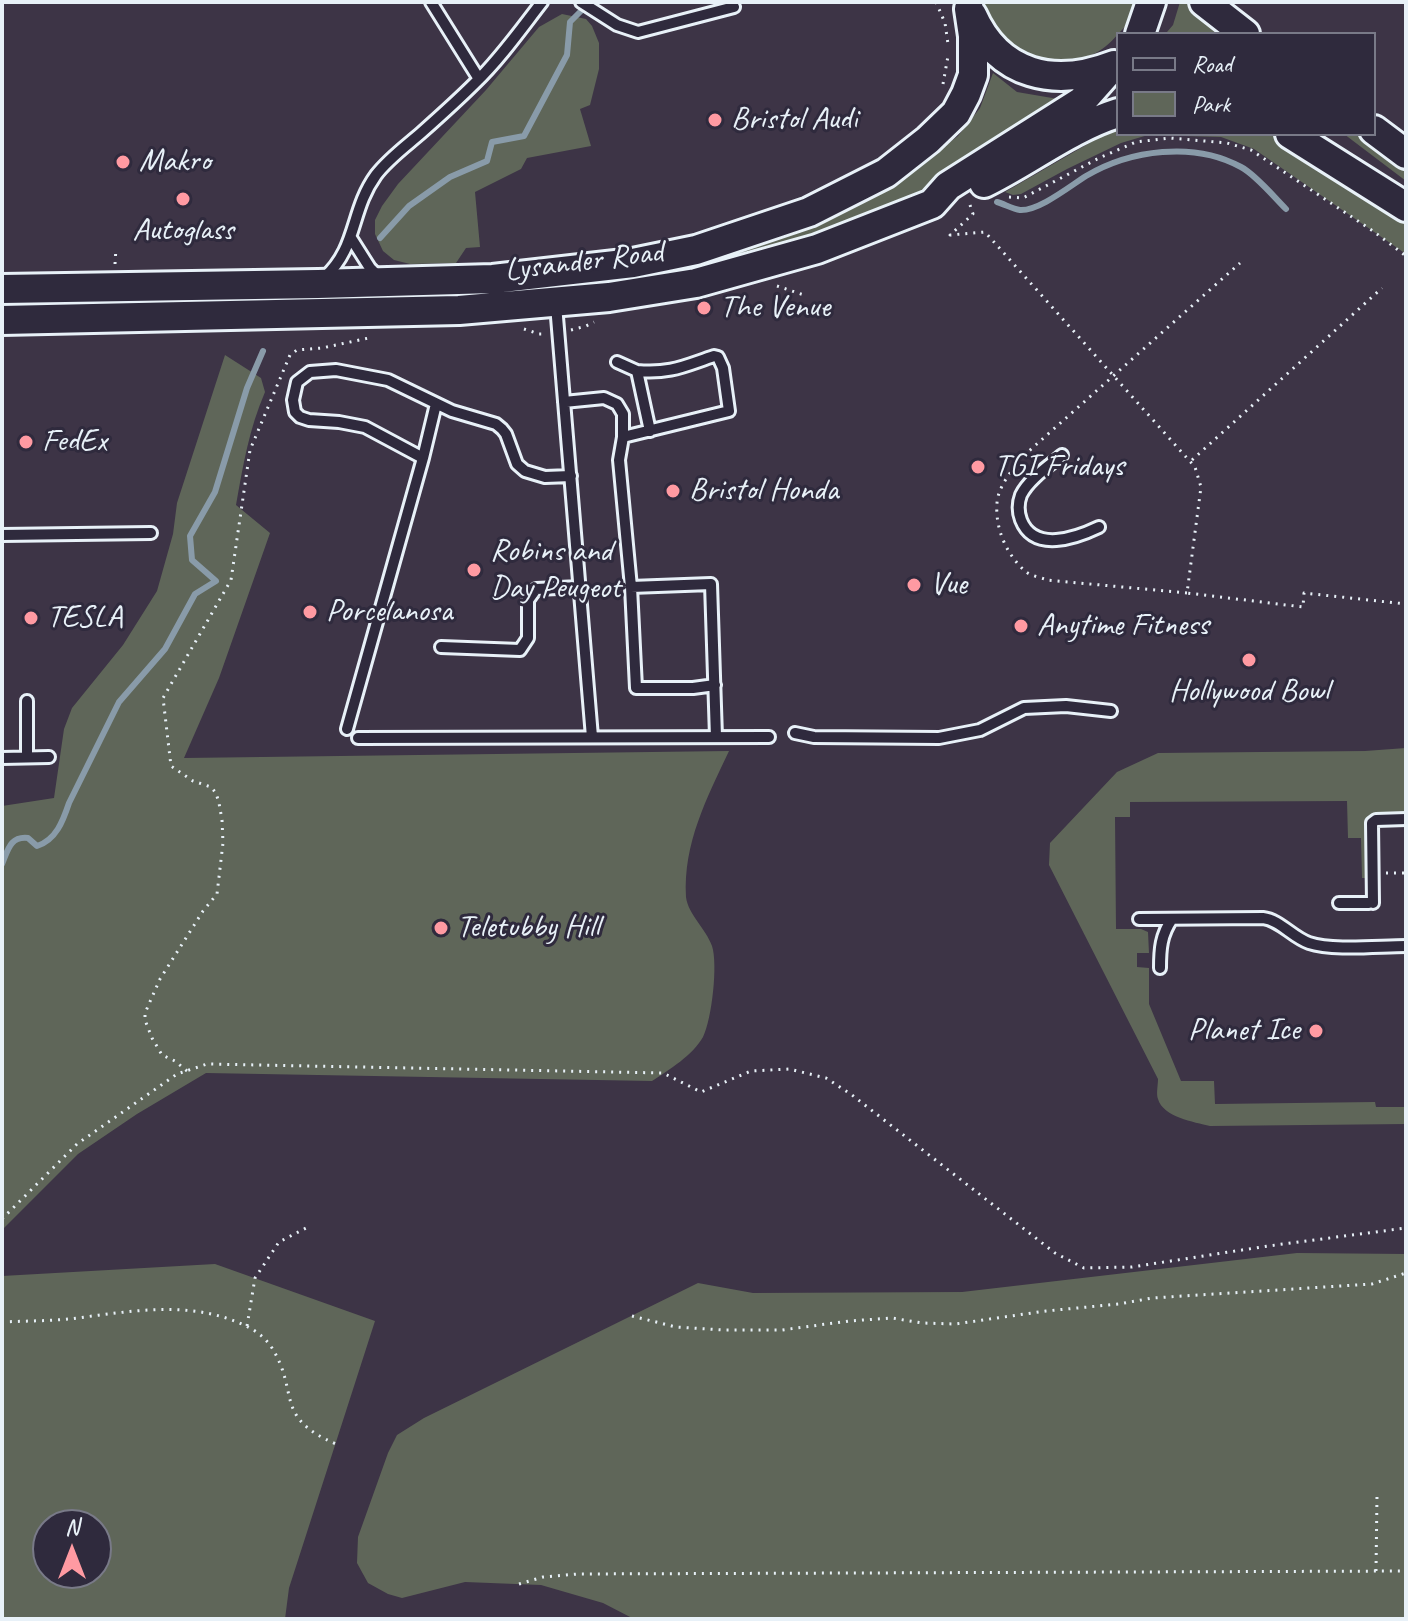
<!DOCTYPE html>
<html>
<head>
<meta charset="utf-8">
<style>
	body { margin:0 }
	#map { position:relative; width:1408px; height:1621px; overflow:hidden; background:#3d3446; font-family:Caveat,sans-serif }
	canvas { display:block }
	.frame { position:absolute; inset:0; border:4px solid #e8f1f8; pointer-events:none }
	.legend { position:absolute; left:1116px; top:32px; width:260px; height:104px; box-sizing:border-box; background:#2f2a3d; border:2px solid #797a88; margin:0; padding:10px 14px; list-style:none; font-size:24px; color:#e8f1f8 }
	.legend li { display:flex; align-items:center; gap:16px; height:40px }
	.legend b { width:40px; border:2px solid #797a88 }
	.north { position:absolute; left:32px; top:1509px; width:80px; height:80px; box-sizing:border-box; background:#2f2a3d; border:2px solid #797a88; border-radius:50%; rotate:0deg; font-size:22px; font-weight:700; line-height:32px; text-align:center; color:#e8f1f8 }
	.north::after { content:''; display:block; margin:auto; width:28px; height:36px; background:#ff9aa2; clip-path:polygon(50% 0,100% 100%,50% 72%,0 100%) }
</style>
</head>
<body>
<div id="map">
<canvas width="1408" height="1621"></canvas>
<div class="frame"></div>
<ul class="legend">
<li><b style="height:10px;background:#2f2a3d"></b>Road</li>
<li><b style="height:22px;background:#5f6659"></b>Park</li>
</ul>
<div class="north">N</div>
</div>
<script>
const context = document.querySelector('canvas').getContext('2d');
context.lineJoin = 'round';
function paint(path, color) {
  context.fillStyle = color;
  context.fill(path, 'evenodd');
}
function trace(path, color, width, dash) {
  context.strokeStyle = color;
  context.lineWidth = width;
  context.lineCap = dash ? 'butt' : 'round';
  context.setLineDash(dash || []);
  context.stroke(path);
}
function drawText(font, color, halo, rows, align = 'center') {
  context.font = font + ' Caveat,sans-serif';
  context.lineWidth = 6;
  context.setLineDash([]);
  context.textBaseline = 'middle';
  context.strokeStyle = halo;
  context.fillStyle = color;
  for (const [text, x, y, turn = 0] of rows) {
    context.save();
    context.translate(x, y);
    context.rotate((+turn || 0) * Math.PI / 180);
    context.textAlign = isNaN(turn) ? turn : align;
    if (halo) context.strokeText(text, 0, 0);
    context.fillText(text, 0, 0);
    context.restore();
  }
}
const green = new Path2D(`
	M984,2H1135C1134,8 1132,15 1130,20C1127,25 1122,30 1118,34C1076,85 1004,60 984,2Z
	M1180,2H1185L1226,34L1167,32L1173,25Z
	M562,14L586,19L592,26L599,43V69L590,105L580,109L591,146L527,158L521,169L475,192L480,247L466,248L456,263L410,264L394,260L383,251L375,234V220L382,206L398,184L486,90L539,27Z
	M993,73L1017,92L1058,99L1054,104L926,193L868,219L730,262L613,287L612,280L682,265L844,210L912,171L958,136L980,108Z
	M1118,130V134H1277L1406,218V254L1254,149L1221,137L1148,135L1121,143L1067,169L1021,194L1013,195L1005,192L1098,138Z
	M1344,134H1359L1406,170V181Z
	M577,284L578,292L525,297L2,308V300L514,289Z
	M225,355L261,378L265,392C249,429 243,466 236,505L270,533L219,678L184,758L729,751C707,798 683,843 686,897C688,914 706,929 712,946C718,964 712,1019 703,1037C693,1055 669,1070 652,1081L206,1073L137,1114L78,1154L2,1230V806L54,798L64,729L72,708L123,645L157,591L173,534L177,503Z
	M1406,748V812L1378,813L1369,819L1366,832V878H1362L1361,838H1348L1347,801L1130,802V817H1115L1116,929H1141L1148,932L1149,953H1137V967L1149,968V1004L1181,1081H1214L1215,1104L1375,1102L1376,1107H1406V1124L1210,1126C1194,1122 1163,1117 1158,1099C1156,1094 1158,1085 1158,1079L1049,865L1050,843L1117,772L1158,753L1365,751Z
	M1297,1253L1406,1254V1619H634L603,1603L541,1585L465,1582L402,1598L388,1594L368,1583L357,1563L358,1537L388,1453L397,1435L424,1418L698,1283L753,1293L962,1292Z
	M215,1264L375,1321L289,1588L285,1619H2V1276ZM48,1525H96V1573H48Z`);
const stream = new Path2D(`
	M997,202C1004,204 1013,209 1020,210C1039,211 1070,186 1086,176C1130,150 1194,141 1241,167C1256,175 1273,196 1286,209
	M380,238L409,206L450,177L487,161L492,142L524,136L567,55L570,22L587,5
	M2,864C8,850 10,836 28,838L37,846C56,840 63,821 69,803L119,702L165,649L195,594L216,581L192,560L190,536L215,492L247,388L263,351`);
const path = new Path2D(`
	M936,2L945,23L948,44
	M943,84L948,56
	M1009,197L1023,198L1099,158L1136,142L1170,138L1227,143L1251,150L1373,231L1406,256
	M970,205L973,214L950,235L985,232L1195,467L1201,487L1187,593L1303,607L1304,593L1406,604
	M115,264L116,248
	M777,286L804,295
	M524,329L539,334H543
	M571,330L586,326L594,322
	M1192,460L1382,288
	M1187,593L1047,580C1040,577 1030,576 1025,571C1006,554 995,528 997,503C998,487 1011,472 1020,459L1240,263
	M1386,873H1406
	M187,1071L175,1061L162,1055L152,1038L145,1020V1013L160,979L203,911L217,894L223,843L222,820L219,803L216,793L211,787L193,781L171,766L163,698L231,580L250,450L290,355L297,350L322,348L369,338V334
	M2,1219L77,1144L177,1074L207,1064L663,1073L701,1092L751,1071L789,1069L826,1078L852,1095L1055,1253L1084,1268L1132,1267L1268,1246L1406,1228
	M632,1316L676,1327L723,1330H782L849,1321L892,1318L922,1323L955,1324L1046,1311L1119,1304L1152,1298L1372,1284L1406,1273
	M2,1322C24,1321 47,1321 69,1319C128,1312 188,1299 244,1325C255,1330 265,1337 272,1348C300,1393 273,1417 336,1444
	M247,1326L255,1278L279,1242L308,1227
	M1376,1571L1377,1495
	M519,1584L543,1577L578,1574L1406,1571`);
const lane = new Path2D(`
	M431,2L479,79
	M581,2L617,25L638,32L734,7
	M351,238L370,268L380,278
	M324,278C358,247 350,211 376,175C388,159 406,146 421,133C439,117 458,100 475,83C500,59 521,29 542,2
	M556,305L592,737
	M617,362L637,371
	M564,402L604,398L617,404L623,414V437L619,460L631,587L636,688H693L715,685
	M623,437L729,411L723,368L718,357L714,356C684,366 670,374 637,371L650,431
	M1062,455C1049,466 1029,479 1021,495C1018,503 1018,512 1021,520C1034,553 1076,538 1099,527
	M423,458L365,427L339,422L309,420L300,417L295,412L293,400L297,382L310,372L336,370L388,380L452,411L496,424L502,429L506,434L517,464L525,471L545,477L571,476
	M2,535L151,533
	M631,587L711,584L716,737
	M441,647L520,650L528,638V600L536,589L580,587
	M27,701V757
	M347,729L423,458L436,404
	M795,733L814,737L939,738L980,730L1024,708L1066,706L1111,711
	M358,738L769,737
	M2,758L49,757
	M1339,903H1369
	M1373,903L1372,823L1376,820L1406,819
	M1139,919L1263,918C1280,920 1292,937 1309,943C1333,951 1379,946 1406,946
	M1160,968C1160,949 1161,935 1172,919`);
const secondary = new Path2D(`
	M1204,2L1245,34
	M972,15C999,76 1055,88 1114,65
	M1140,34L1151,2
	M1374,130L1406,154
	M1290,134L1406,207
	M984,183C1029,161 1070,128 1118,113
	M2,289L318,284L493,279L633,263L696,250L809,212L886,173L928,140L956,113L966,94L973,75V36L969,9
	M2,320L459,310L609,297L696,283L817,249L932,204L948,186L1082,101L1113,66`);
const markers = [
	[715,120,8,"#ff9aa2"],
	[123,162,8,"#ff9aa2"],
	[183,199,8,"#ff9aa2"],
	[704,308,8,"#ff9aa2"],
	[26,442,8,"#ff9aa2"],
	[978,467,8,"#ff9aa2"],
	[673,491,8,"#ff9aa2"],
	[474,570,8,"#ff9aa2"],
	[914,585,8,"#ff9aa2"],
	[310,612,8,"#ff9aa2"],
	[31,618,8,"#ff9aa2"],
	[1021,626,8,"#ff9aa2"],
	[1249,660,8,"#ff9aa2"],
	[441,928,8,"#ff9aa2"],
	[1316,1031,8,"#ff9aa2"]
];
const poiNames = [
	["Bristol Audi",731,120],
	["Makro",139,162],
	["Autoglass",183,231,"center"],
	["The Venue",720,308],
	["FedEx",42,442],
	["TGI Fridays",994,467],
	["Bristol Honda",689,491],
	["Robins and",490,552],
	["Day Peugeot",490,589],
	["Vue",930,585],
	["Porcelanosa",326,612],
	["TESLA",47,618],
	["Anytime Fitness",1037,626],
	["Hollywood Bowl",1249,692,"center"],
	["Teletubby Hill",457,928],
	["Planet Ice",1300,1031,"right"]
];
const streetNames = [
	["Lysander Road",584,262,-7]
];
paint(green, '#5f6659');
trace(stream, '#899ba9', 6);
trace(lane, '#e8f1f8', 16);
trace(secondary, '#e8f1f8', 34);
trace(path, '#e8f1f8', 3, [2, 6]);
trace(lane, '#2f2a3d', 10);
trace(secondary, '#2f2a3d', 28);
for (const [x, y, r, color] of markers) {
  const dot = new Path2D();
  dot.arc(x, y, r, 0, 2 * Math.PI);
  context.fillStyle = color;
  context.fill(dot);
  trace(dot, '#2f2a3d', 3);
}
drawText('32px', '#e8f1f8', '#2f2a3d', poiNames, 'left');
drawText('32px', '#e8f1f8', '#2f2a3d', streetNames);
</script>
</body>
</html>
